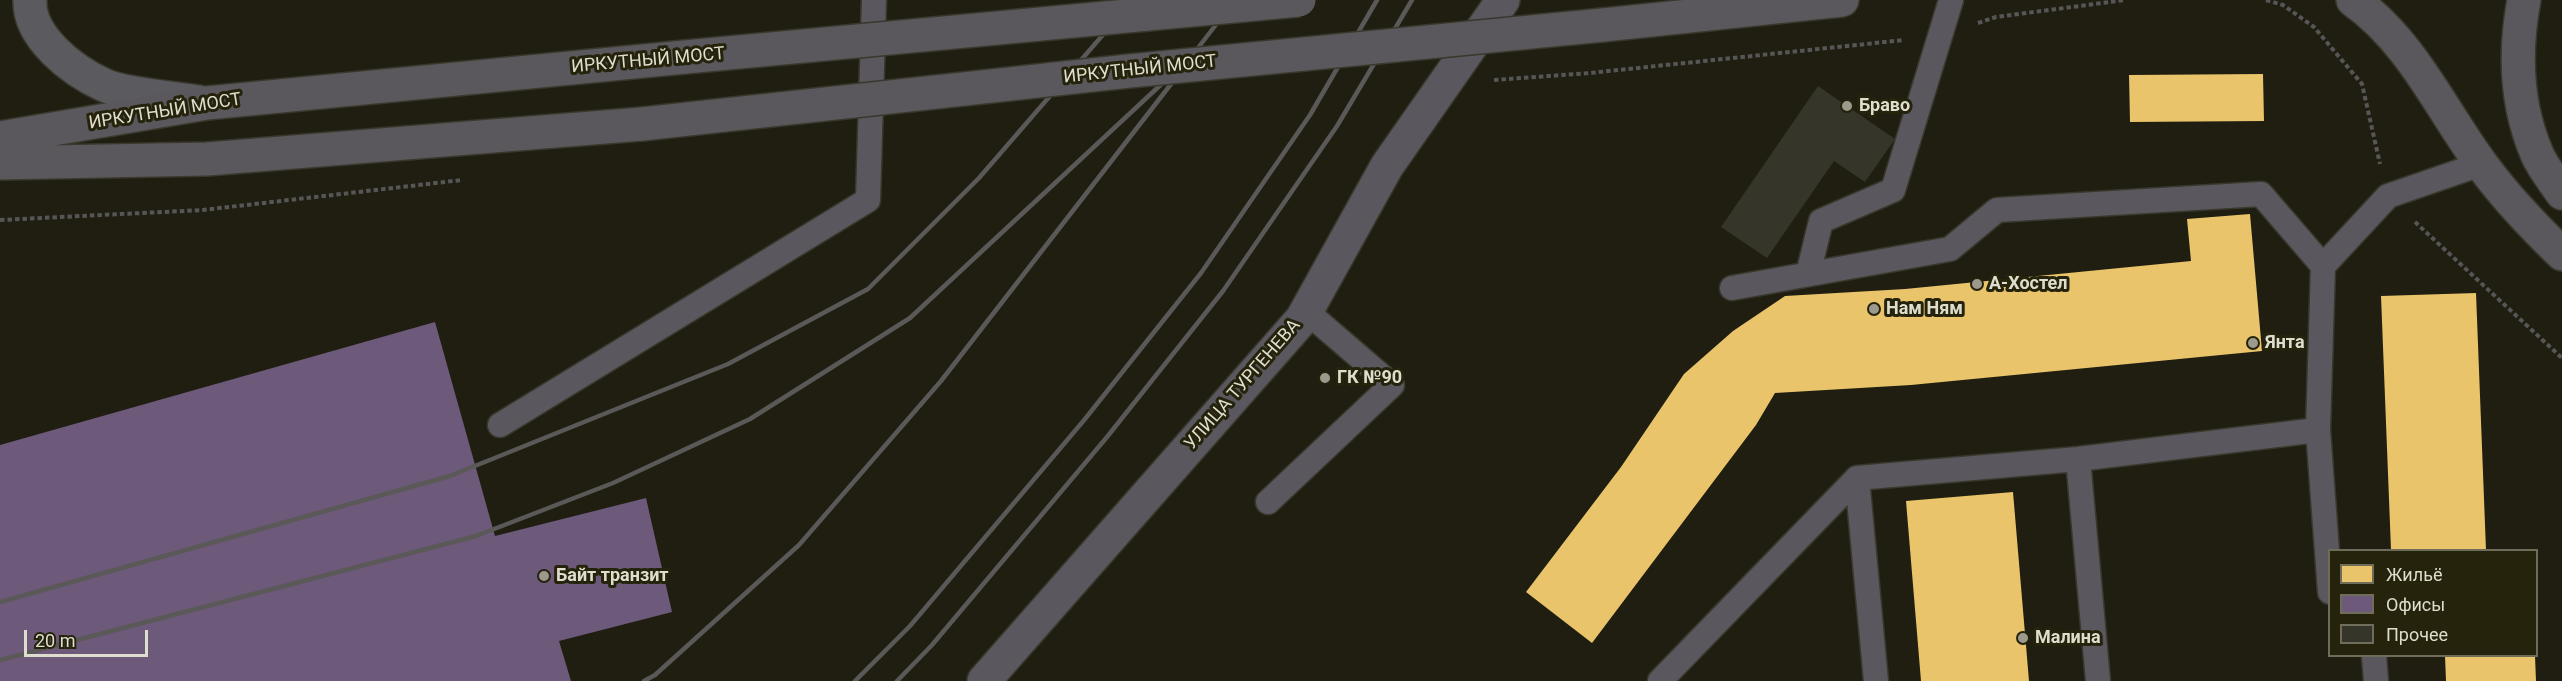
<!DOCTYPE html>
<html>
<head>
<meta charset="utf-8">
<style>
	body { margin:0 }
	#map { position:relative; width:2562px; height:681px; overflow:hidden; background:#1f1e11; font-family:Roboto,sans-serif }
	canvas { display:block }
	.legend { position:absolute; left:2328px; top:549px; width:210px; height:108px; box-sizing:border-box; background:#25230b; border:2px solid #6f6d59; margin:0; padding:8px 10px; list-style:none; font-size:18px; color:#deddce }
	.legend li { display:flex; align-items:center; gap:12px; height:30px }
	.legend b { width:30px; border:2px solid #6f6d59 }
	.scale { position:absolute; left:24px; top:630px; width:124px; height:27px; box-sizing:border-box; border:3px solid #deddce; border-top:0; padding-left:8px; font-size:18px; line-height:21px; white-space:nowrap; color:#deddce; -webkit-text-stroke:4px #25230b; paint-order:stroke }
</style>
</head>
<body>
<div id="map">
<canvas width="2562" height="681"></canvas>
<ul class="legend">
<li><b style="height:16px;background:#e9c46a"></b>Жильё</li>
<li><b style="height:16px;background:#6d597a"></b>Офисы</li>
<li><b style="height:16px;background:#35352a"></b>Прочее</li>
</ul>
<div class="scale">20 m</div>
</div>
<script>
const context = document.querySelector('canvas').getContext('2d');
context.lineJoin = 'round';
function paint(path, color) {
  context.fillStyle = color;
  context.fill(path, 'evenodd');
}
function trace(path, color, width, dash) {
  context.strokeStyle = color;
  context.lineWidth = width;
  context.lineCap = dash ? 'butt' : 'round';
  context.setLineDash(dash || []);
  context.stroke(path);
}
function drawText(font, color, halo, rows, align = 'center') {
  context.font = font + ' Roboto,sans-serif';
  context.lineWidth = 6;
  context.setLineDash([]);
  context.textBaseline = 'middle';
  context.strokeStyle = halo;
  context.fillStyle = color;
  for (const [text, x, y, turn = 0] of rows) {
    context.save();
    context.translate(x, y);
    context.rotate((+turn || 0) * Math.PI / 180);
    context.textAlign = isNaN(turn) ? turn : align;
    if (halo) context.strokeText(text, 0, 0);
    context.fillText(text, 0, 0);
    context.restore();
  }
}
const homes = new Path2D(`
	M2263,74L2264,121L2130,122L2129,75Z
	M2250,214L2262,351L1911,385L1775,393L1756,425L1592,643L1526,592L1621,467L1684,374L1733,331L1785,296L1905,289L2191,261L2187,219Z
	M2476,293L2486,550H2391L2381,296Z
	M2013,492L2029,681H1921L1906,501Z
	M2445,656H2535L2536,681H2446Z`);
const offices = new Path2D(`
	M435,322L495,536L646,498L672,612L559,641L571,681H0V445Z`);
const building = new Path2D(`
	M1818,86L1895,139L1865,182L1834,161L1767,258L1721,227Z`);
const path = new Path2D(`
	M2266,0L2283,5L2314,27L2362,84L2380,164
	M1978,23L1996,17L2125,0
	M1494,80L1590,73L1904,40
	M0,220L203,210L462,180
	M2415,222L2562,358`);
const lane = new Path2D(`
	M1808,274L1821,221L1893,190L1951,0
	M1732,288L1950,249L1997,210L2261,194L2323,266
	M500,425L868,200L874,0
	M2078,459L2098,681
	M1268,502L1392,385L1306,311
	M2330,592L2318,430L2323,266L2388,196L2481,164
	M2374,656L2376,681
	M1660,681L1857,478
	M1876,681L1857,478L2078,459L2318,430`);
const street = new Path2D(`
	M984,681L1302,319L1387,166L1503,0`);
const secondary = new Path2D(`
	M30,0C28,37 73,71 104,85C122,94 177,98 199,102`);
const primary = new Path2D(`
	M2353,0C2412,42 2440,108 2482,165C2506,198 2533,226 2562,254
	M2524,0C2514,53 2516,105 2537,154C2543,168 2554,181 2562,193
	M1603,25L1842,0
	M0,138L207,103L685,57
	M0,163L207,159L642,124`);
const rail = new Path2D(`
	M1191,57L1235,0
	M0,602L450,476L728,364L868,289L979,178L1133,0
	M0,660L476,536L613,483L750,419L910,318L1197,51
	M644,681L655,675L799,545L941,381L1171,84
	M855,681L910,626L1085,419L1201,273L1310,115L1377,0
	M897,681L932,645L1107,437L1223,291L1337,126L1412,0`);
const primaryBridge = new Path2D(`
	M685,57L1299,0
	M642,124L1129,71L1603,25`);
const markers = [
	[1847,106,6,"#9b9a8c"],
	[1977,284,6,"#9b9a8c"],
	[1874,309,6,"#9b9a8c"],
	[2253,343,6,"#9b9a8c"],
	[1325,378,6,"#9b9a8c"],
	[544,576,6,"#9b9a8c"],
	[2023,638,6,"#9b9a8c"]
];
const streetNames = [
	["ИРКУТНЫЙ МОСТ",648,61,-5],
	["ИРКУТНЫЙ МОСТ",1140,70,-6],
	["ИРКУТНЫЙ МОСТ",165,112,-9],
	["УЛИЦА ТУРГЕНЕВА",1243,385,-49]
];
const poiNames = [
	["Браво",1859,106],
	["А-Хостел",1989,284],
	["Нам Ням",1886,309],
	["Янта",2265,343],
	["ГК №90",1337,378],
	["Байт транзит",556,576],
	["Малина",2035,638]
];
paint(homes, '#e9c46a');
paint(offices, '#6d597a');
paint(building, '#35352a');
trace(lane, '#39382c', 27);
trace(street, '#39382c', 36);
trace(secondary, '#39382c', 36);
trace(primary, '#39382c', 36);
trace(path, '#575656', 4, [4.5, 3]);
trace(lane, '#5a585e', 24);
trace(street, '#5a585e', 33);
trace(secondary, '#5b5a5e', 33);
trace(primary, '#5a585c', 33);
trace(rail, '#5a5958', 4.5);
trace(primaryBridge, '#39382c', 36, []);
trace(primaryBridge, '#5a585c', 33);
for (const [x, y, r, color] of markers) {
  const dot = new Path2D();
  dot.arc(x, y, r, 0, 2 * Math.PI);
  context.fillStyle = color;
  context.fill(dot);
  trace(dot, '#25230b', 2);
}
drawText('18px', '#deddce', '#25230b', streetNames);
drawText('bold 18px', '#deddce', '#25230b', poiNames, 'left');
</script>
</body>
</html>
